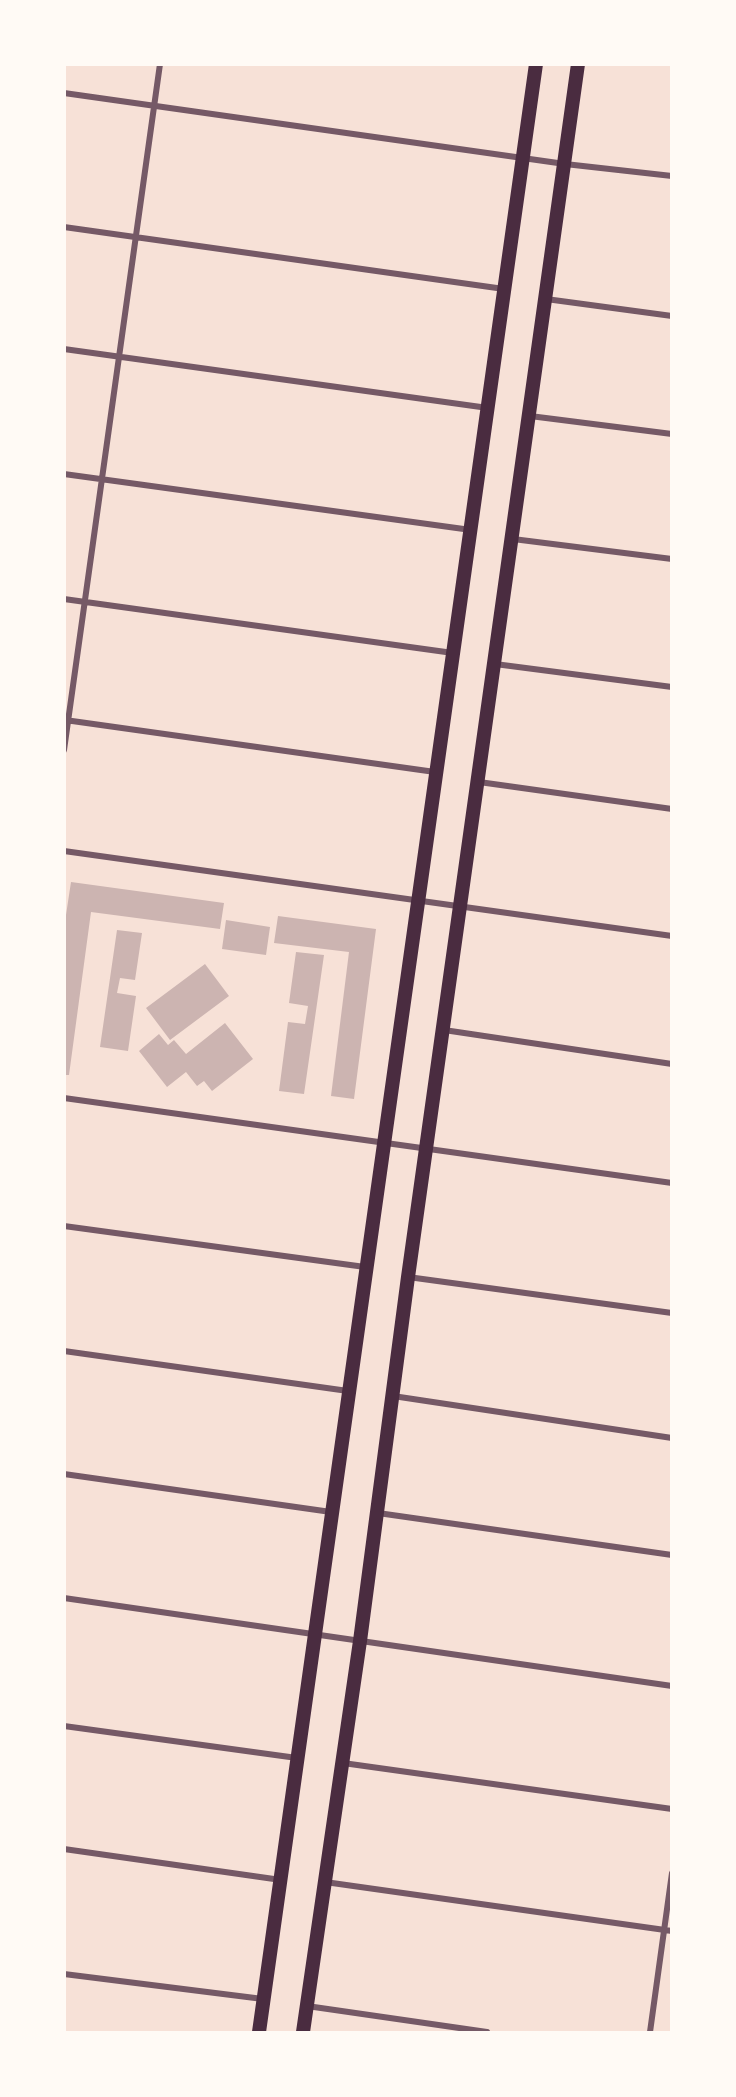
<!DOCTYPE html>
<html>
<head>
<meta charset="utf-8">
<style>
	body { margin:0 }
	#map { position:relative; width:736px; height:2097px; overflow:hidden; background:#f7e1d7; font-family:"Noto Sans",sans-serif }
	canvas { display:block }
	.frame { position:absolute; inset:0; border:66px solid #fffaf5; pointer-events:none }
</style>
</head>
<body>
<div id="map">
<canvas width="736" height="2097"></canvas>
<div class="frame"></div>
</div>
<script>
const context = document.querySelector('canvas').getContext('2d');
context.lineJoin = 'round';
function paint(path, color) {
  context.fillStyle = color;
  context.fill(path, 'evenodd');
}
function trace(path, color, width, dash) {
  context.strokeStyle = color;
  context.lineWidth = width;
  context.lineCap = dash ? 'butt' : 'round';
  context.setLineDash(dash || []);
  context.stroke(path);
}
const building = new Path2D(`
	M71,882L224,903L220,929L91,912L69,1075H64V928Z
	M278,916L376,929L354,1099L331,1096L349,952L274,943Z
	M226,920L270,927L266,955L222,949Z
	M117,930L142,933L135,980L120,978L117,993L136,996L128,1051L100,1047Z
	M296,952L324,955L304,1094L279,1091L288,1022L305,1024L308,1006L289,1003Z
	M205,964L229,996L170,1040L146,1008Z
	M225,1023L253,1059L212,1091L204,1081L197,1086L186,1072L167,1087L139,1051L159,1034L168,1045L174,1040L186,1054Z`);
const minor = new Path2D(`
	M64,93L565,164L672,176
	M64,227L504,289
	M546,299L672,316
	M64,349L488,408
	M530,416L672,434
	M64,474L471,530
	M513,539L672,559
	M64,599L453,653
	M495,664L672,687
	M65,720L435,772
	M64,750L160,64
	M479,782L672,809
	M64,851L672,936
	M444,1030L672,1064
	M64,1098L672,1183
	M64,1226L365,1267
	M408,1277L672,1313
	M64,1351L348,1391
	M393,1396L672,1438
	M64,1474L331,1512
	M378,1513L672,1555
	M64,1598L672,1686
	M64,1726L297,1758
	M343,1763L672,1809
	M64,1849L281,1880
	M325,1882L672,1931
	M64,1974L263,1999
	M307,2006L487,2032
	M650,2032L672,1873`);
const primary = new Path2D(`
	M259,2032L536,64
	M303,2032L360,1641L408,1277L578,64`);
paint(building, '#ccb4b1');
trace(minor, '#755966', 6);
trace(primary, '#4a2c40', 14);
</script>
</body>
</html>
